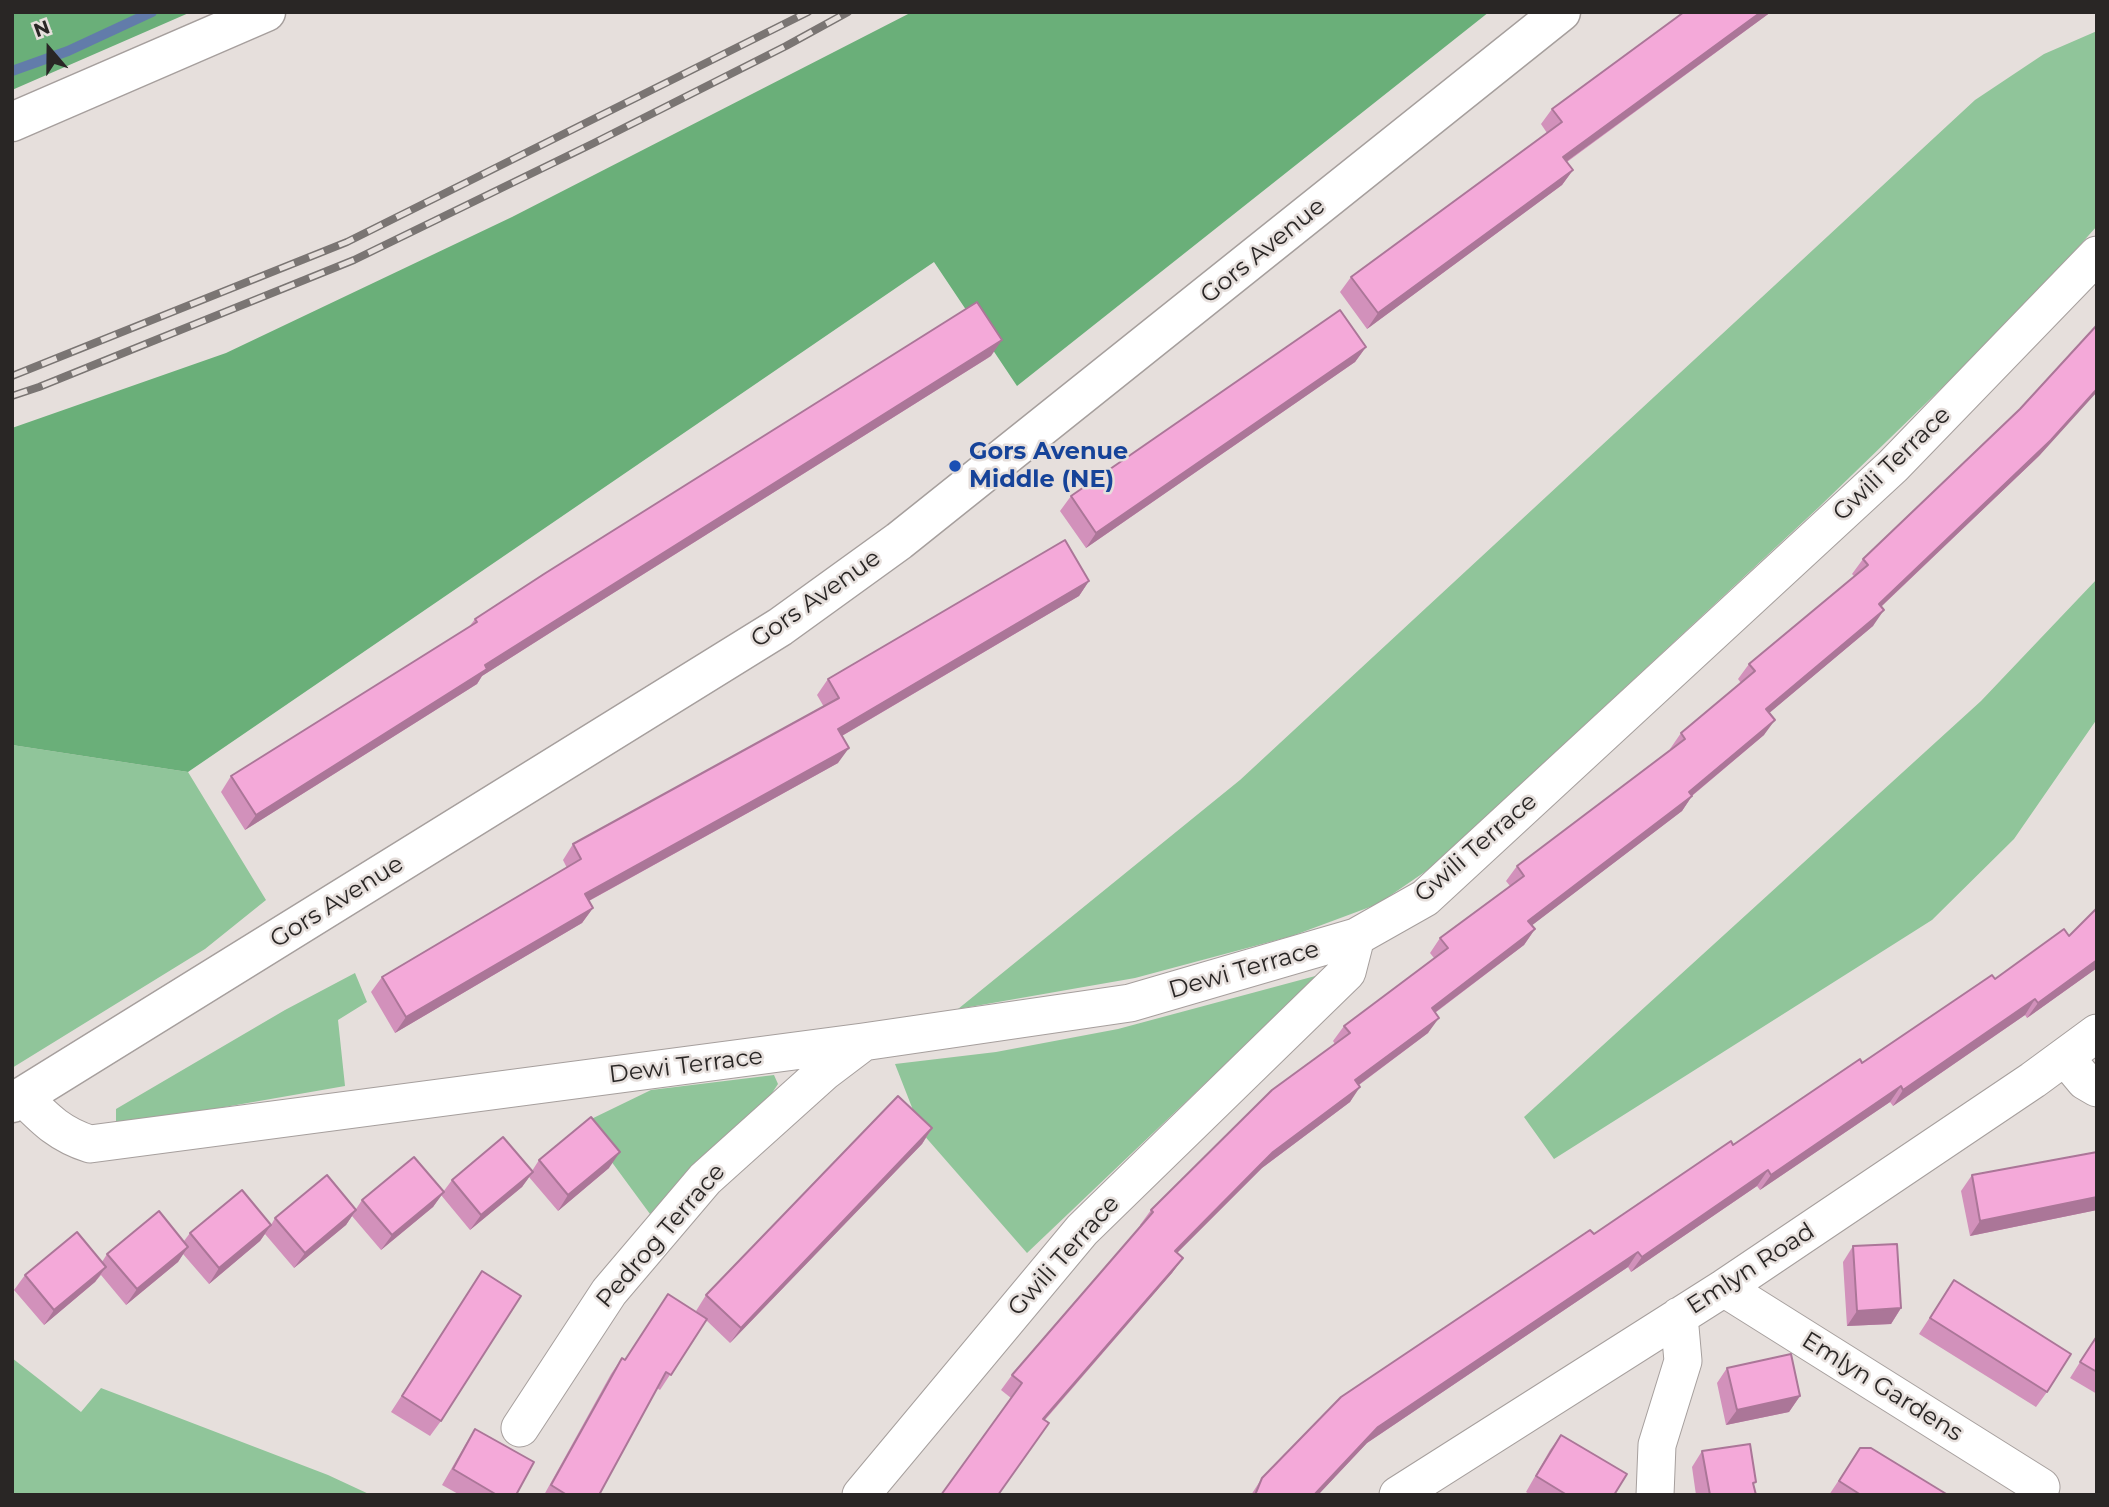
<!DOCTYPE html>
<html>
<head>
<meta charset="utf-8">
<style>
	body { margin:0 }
	#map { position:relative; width:2109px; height:1507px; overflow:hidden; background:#e6dfdc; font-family:Montserrat,sans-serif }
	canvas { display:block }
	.frame { position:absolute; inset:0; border:14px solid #292625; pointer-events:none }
	.north { position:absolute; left:14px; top:14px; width:70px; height:70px; -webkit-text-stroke:5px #e6dfdc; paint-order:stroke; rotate:340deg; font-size:19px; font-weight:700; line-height:28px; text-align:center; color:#292625 }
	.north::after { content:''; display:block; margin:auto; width:24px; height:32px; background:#292625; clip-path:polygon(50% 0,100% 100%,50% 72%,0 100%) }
</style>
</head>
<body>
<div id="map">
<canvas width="2109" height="1507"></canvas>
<div class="frame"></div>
<div class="north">N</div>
</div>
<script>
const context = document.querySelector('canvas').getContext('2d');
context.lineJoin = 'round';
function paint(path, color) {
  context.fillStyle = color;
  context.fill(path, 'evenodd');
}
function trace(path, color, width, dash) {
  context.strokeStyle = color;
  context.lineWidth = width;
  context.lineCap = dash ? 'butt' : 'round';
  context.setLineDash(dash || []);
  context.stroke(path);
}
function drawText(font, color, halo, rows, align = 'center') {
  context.font = font + ' Montserrat,sans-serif';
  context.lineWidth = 5;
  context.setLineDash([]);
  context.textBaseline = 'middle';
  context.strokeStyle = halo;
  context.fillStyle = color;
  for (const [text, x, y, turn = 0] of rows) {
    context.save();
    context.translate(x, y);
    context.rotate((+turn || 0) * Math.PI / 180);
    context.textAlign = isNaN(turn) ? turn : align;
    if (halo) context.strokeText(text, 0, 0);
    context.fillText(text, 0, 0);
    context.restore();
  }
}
const green = new Path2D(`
	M2097,31V226L2023,309L1818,508L1432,867L1378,904L1292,936L1135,978L958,1009L1240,780L1975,100L2044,54Z
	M2097,579V719L2014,839L1932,920L1554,1159L1524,1117L1981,701Z
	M12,745L188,772L266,900L205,949L12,1068Z
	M355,973L367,1002L338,1020L345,1086L116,1126V1109L285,1010Z
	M1319,975L1027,1253L922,1133L895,1064L996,1052L1118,1029Z
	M774,1075L778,1084L768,1099L690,1169L650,1214L583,1123L651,1090Z
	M12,1358L81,1412L101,1388L328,1475L371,1495H12Z`);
const forest = new Path2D(`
	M12,12H191L12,90Z
	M912,12H1489L1017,386L934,262L188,772L12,745V428L226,353L512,217Z`);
const stream = new Path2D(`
	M12,71L68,51L152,12`);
const street = new Path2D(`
	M2065,1057L2085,1081L2097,1088
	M23,1097C45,1119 59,1134 90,1144L863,1042L1130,1003L1356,937
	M1724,1288L2041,1487
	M520,1428L609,1292L705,1179L824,1072L861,1044
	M861,1495L1082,1230L1347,972L1356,937L1425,898L1893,466L2097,255
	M1398,1495L1724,1288L2033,1080L2097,1033
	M1655,1495L1657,1445L1683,1361L1679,1316`);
const secondary = new Path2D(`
	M12,122L266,12
	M12,1103L780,627L899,541L1561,12`);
const rail = new Path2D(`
	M12,376L347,242L808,12
	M12,396L39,387L354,260L594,143L786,46L848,12`);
const wall = new Path2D(`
	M1684,12H1771L1567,162L1573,170L1562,185L1367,329L1340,292L1351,277L1547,133L1541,124L1552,109Z
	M1366,347L1355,362L1086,548L1060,511L1071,496Z
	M991,356L556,629L482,676L477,684L245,830L221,792L231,776L469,627L475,619Z
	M2040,455L1881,607L1873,626L1769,713L1764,735L1692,796L1682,811L1532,925L1535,929L1524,945L1435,1013L1428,1033L1359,1085L1350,1102L1262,1168L1177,1253L1183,1258L1172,1273L1045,1420L1011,1398L1001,1390L1012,1375L1141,1226L1140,1225L1151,1210L1335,1044L1333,1041L1344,1026L1434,958L1430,953L1440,938L1510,886L1506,881L1517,866L1671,749H1670L1681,733L1741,683L1738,679L1749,664L1854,576L1852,574L1863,559Z
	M1089,581L1079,596L842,736L838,763L589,901L593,908L582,923L395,1033L371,992L382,977L567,868L563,860L573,844L824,707L817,695L828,679Z
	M2097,968L2027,1018L2025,1015L1893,1106L1890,1102L1760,1190L1757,1186L1631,1272L1628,1267L1367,1443L1318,1495H1251L1262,1478L1594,1234L1995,979Z
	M932,1128L922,1144L730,1343L706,1320L660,1390L657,1388L599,1495H544L611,1374L622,1358L625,1360L668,1294L698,1313L696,1311L706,1295Z
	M2097,1152V1210L1970,1236L1961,1191L1972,1175Z
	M539,1160L609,1168L558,1211L529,1177L522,1187L470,1230L441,1195L433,1207L381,1250L352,1216L346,1225L294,1268L265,1234L260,1241L209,1284L183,1254L178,1262L126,1305L101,1275L95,1282L44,1325L14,1290L25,1275L102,1262L107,1254L184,1241L190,1233L271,1225L275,1218L356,1209L362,1200L443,1192L452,1180L532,1171Z
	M1853,1246L1901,1308L1891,1324L1847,1326L1843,1262Z
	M482,1271L441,1421L430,1436L391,1412Z
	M1954,1280L2047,1392L2036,1407L1919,1334Z
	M2097,1335V1394L2070,1378Z
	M1727,1368L1800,1396L1789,1412L1726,1425L1717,1383Z
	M475,1429L516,1495H460L442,1485L465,1445Z
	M1561,1435L1614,1495H1531L1526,1492L1550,1450Z
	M1860,1448L1948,1495H1829Z
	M1702,1451L1754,1485L1756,1495H1696L1692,1467Z`);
const shadedWall = new Path2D(`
	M1761,12H1771L1552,172L1563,157Z
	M1573,170L1562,185L1367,329L1378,313Z
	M1002,340L991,356L556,629L482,676L477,684L245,830L256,815L485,665Z
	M1366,347L1355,362L1086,548L1096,533Z
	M2097,389V392L2040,455L1868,619L1879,604Z
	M1089,581L1079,596L828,744L838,729Z
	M1884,610L1873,626L1755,725L1766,709Z
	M1775,720L1764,735L1689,798L1692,796L1682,811L1518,936L1528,921L1689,792Z
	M849,748L838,763L574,909L585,894Z
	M593,908L582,923L395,1033L406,1017Z
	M1535,929L1524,945L1421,1023L1432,1008Z
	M2097,960V968L2027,1018L2038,1003Z
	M2035,999L2025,1015L1893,1106L1903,1090Z
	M1439,1018L1428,1033L1345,1095L1355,1080Z
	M1901,1086L1890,1102L1760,1190L1771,1175Z
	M1360,1087L1350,1102L1262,1168L1164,1266L1175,1251L1273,1152Z
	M932,1128L922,1144L730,1343L741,1328Z
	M620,1152L609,1168L558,1211L568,1195Z
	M1768,1170L1757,1186L1631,1272L1642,1257Z
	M533,1172L522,1187L470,1230L481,1215Z
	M444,1192L433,1207L381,1250L392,1235Z
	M2097,1197V1210L1970,1236L1980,1221Z
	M356,1210L346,1225L294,1268L305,1253Z
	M271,1225L260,1241L209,1284L219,1268Z
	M188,1247L178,1262L126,1305L137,1289Z
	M1638,1252L1628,1267L1367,1443L1318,1495H1314L1378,1427Z
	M1183,1258L1172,1273L1032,1434L1043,1419Z
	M106,1267L95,1282L44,1325L54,1310Z
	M1901,1308L1891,1324L1847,1326L1857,1311Z
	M1800,1396L1789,1412L1726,1425L1737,1410Z`);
const building = new Path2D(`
	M1684,12H1761L1563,157L1573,170L1378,313L1351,277L1562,122L1552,109Z
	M977,302L1002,340L566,614L485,665L487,669L256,815L231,776L477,622L475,619L544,574Z
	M1340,310L1366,347L1096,533L1071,496Z
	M2097,325V389L2051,440L1879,604L1884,610L1766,709L1775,720L1689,792L1692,796L1528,921L1535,929L1432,1008L1439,1018L1355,1080L1360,1087L1273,1152L1259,1166L1175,1251L1183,1258L1043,1419L1049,1423L998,1495H941L1022,1383L1012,1375L1153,1212L1151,1210L1272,1090L1350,1033L1344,1026L1448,948L1440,938L1524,876L1517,866L1685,739L1681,733L1755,671L1749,664L1868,565L1863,559L2020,409Z
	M1065,540L1089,581L838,729L849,748L585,894L593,908L406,1017L382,977L581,859L573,844L839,698L828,679Z
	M2097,908V960L2038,1003L2035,999L1903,1090L1901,1086L1771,1175L1768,1170L1642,1257L1638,1252L1378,1427L1314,1495H1255L1262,1478L1341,1397L1590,1230L1594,1234L1731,1141L1733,1145L1860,1059L1862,1063L1992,975L1995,979L2064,929L2069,936Z
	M898,1096L932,1128L741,1328L706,1295Z
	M591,1117L620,1152L568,1195L539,1160Z
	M503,1137L533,1172L481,1215L452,1180Z
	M2097,1152V1197L1980,1221L1972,1175Z
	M414,1157L444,1192L392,1235L362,1200Z
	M327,1175L356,1210L305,1253L275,1218Z
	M242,1190L271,1225L219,1268L190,1233Z
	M159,1211L188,1247L137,1289L107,1254Z
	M77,1232L106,1267L54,1310L25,1275Z
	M1897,1244L1901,1308L1857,1311L1853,1246Z
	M482,1271L521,1296L441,1421L402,1396Z
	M1954,1280L2071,1354L2047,1392L1930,1318Z
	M668,1294L707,1319L671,1375L666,1372L599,1495H567L551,1485L622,1358L625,1360Z
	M2097,1336V1372L2080,1362Z
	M1791,1354L1800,1396L1737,1410L1727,1368Z
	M475,1429L534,1462L516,1495H497L453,1469Z
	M1561,1435L1627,1474L1614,1495H1567L1536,1476Z
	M1750,1444L1756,1482L1753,1483L1756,1495H1710L1702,1451Z
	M1860,1448H1871L1948,1495H1861L1839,1481Z`);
const markers = [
	[955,466,7,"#1a4fb4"]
];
const streetNames = [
	["Gors Avenue",1263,251,-39],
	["Gwili Terrace",1892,464,-44],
	["Gors Avenue",816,599,-35],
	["Gwili Terrace",1476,848,-41],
	["Gors Avenue",337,902,-32],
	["Dewi Terrace",1244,970,-16],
	["Dewi Terrace",686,1066,-7],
	["Pedrog Terrace",661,1236,-49],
	["Gwili Terrace",1064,1256,-48],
	["Emlyn Road",1751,1269,-33],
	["Emlyn Gardens",1882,1387,32]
];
const transitNames = [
	["Gors Avenue",969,452],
	["Middle (NE)",969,480]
];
paint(green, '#90c59a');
paint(forest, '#6aaf79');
trace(stream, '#627caa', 10);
trace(street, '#a69f9d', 39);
trace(secondary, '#a69f9d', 41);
trace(street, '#fff', 37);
trace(secondary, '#fff', 38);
trace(rail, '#7a7573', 8);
trace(rail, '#e6dfdc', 5, [16]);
paint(wall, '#d291bb');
paint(shadedWall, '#ab7698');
paint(building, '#f4a9d9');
trace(building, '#ab7698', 2);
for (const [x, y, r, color] of markers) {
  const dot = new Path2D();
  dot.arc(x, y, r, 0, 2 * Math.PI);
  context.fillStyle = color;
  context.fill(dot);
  trace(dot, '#e6dfdc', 2.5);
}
drawText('24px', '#292625', '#e6dfdc', streetNames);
drawText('bold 24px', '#164399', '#e6dfdc', transitNames, 'left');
</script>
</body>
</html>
